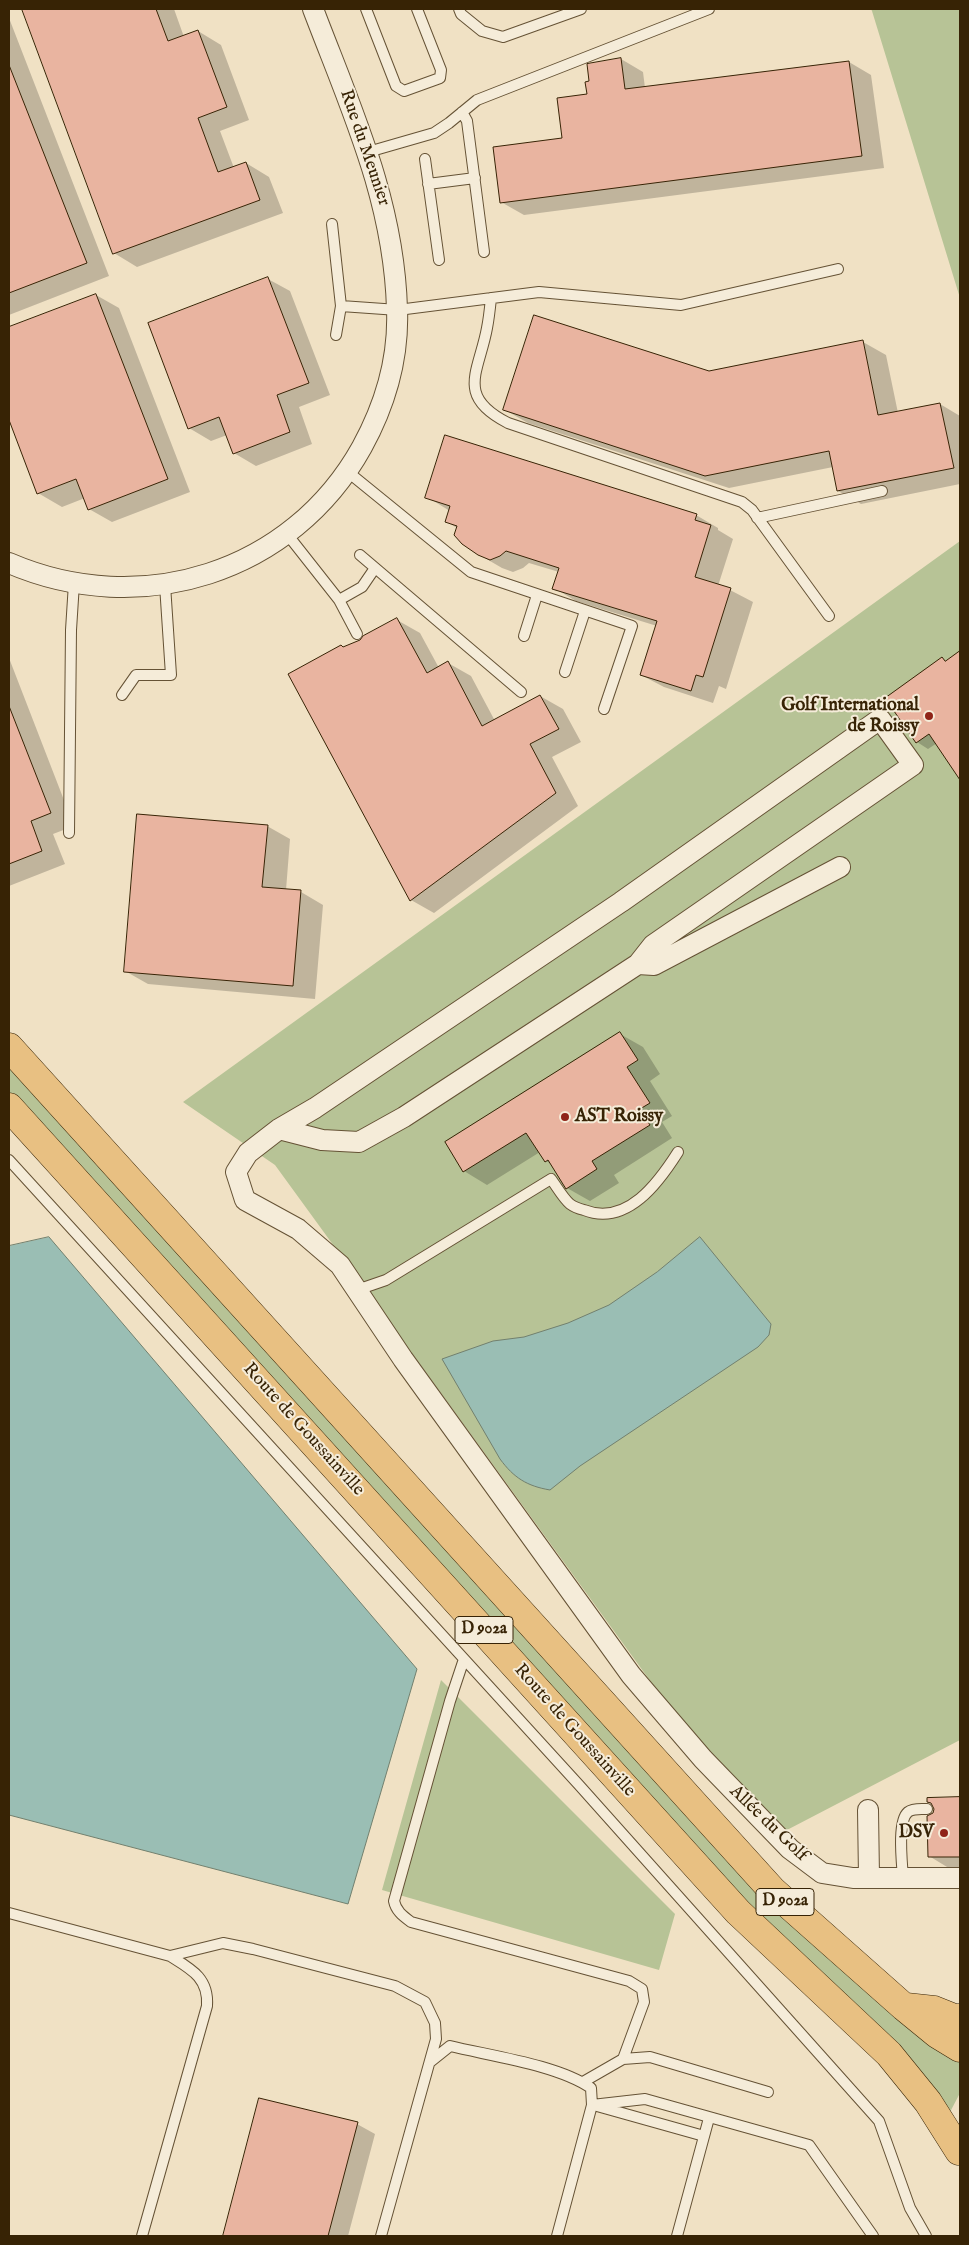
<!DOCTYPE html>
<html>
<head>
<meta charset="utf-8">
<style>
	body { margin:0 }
	#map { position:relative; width:969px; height:2245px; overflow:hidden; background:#f0e1c4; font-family:"IM FELL English",serif }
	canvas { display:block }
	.frame { position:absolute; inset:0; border:10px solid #372305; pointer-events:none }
</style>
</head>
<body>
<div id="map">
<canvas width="969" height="2245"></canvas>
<div class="frame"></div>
</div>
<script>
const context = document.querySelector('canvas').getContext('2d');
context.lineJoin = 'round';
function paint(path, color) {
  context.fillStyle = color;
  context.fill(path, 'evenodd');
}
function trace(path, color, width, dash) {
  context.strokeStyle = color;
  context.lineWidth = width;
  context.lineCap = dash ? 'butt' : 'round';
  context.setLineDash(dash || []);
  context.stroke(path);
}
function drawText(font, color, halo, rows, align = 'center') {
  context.font = font + ' "IM FELL English",serif';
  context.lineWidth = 4;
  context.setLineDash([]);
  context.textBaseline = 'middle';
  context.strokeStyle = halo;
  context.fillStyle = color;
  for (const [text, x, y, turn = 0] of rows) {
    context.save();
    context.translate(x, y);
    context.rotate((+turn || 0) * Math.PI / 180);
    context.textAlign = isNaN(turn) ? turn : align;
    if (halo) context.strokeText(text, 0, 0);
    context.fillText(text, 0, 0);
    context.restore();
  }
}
const green = new Path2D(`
	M871,9H960V298L872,11Z
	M960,541V1740L785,1831L683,1726L275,1165L183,1102Z
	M9,1063L785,1913L960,2058V2093L949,2114L767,1927L9,1094Z
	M441,1680L675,1914L659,1970L382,1890Z`);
const water = new Path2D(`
	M49,1237L417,1669L348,1904L9,1815V1246Z
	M700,1237L771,1324L769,1335L758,1347L580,1466L550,1490C527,1486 514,1478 500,1459L442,1359L493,1341L524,1337L568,1323L609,1305L657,1272Z`);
const shadow = new Path2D(`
	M23,9H174L184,37L198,31L221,45L249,120L220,131L234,168L246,163L269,177L283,213L137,267L114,253Z
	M9,18L109,276L9,315Z
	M621,59L643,72L645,88L849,62L871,75L884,168L524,215L501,202L563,140L588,96L591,82Z
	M268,279L290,291L330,395L299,407L312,444L256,466L234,453L227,435L211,441L189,428Z
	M96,295L119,308L190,492L112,522L89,509L85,498L62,507L38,493L9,417V329Z
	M863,342L886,355L898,413L940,404L960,416V484L861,504L838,491L833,467L729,488L528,423L505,410L709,373Z
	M427,497L696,515L718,528V530L733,539L718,586L730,590L753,602L726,689L719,686L713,703L664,687L641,675L657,626L576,601L554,588L559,572L529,563L523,568L513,572L502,568L478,554L457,528L447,522L450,511Z
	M397,620L420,633L439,668L448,663L471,676L495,721L540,696L563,709L581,742L552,757L578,806L434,913L411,900L344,648L360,641Z
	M960,652V777L937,743L928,749L917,742L943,659L947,661Z
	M9,658L74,826L53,834L65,864L9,886Z
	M267,826L290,839L286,890L301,892L323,905L315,999L148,984L125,971Z
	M620,1034L643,1047L660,1074L650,1081L672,1116L662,1122L672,1138L614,1175L619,1183L590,1201L567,1188L553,1165L546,1161L540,1152L487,1185L464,1171Z
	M960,1798V1870H952L929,1856L935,1808L928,1799Z
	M260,2100L357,2124L375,2134L348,2236H224Z`);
const building = new Path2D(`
	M22,9H156L168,41L198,30L227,107L198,118L218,172L246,162L260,200L113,254Z
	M621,58L625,89L849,61L862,156L500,203L493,147L562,138L557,98L587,94L585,82L589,81L587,64Z
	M9,65L87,263L9,293Z
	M268,277L309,383L277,395L290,432L233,454L219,417L188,429L148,323Z
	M96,294L168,479L88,510L76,479L37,494L9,420V327Z
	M534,315L709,371L863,340L878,415L940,403L954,468L837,491L829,451L705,476L503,410Z
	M445,435L697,514L695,520L711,525L695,577L731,588L703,677L696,675L691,691L640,675L657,621L552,589L559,568L506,551L500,556L490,560L478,555L462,544L454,535L457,526L445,522L450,506L425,498Z
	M397,618L427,673L448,661L482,726L540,695L559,729L530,744L556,793L410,901L288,674L341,645L343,647L360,640L363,636Z
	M960,651V780L929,734L916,743L885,698L942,657L945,661Z
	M9,706L51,813L31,821L42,851L9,864Z
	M137,814L268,825L262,887L301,890L293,986L124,972Z
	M620,1032L638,1060L627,1067L650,1103L640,1109L650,1125L592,1161L597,1169L566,1189L548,1160L545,1162L526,1133L463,1172L445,1142Z
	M960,1797V1857H928L927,1816L933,1813L934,1809L931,1803L927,1802V1798Z
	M259,2098L358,2122L328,2236H223Z`);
const service = new Path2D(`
	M366,9L396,86L404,91L440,78L441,70L417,9
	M459,9L461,14L482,31L503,37L581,9
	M462,112L467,121L484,252
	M368,152L434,133L449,123L477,100L709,9
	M425,159L439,260
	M428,184L475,178
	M332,224L341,306
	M491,298C490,308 489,318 487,328C479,372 455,396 508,423L742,502L752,510L829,616
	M336,335L341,306L398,310L539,292L681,305L838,269
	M348,472L471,572L632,626L604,709
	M757,518L882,491
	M287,534L339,600L357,634
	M360,555L521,692
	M339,600L362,587L375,568
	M524,636L537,595
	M565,672L585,611
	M122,695L136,675H171L165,585
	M69,833L71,630L74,583
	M9,1160L579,1785L879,2121L910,2208L926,2236
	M357,1290L386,1280L551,1179C557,1187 563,1198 570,1204C574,1207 580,1209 584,1210C627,1227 659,1182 678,1152
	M464,1659L450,1701L394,1901C396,1911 403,1916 411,1922L629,1981L642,1989L644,2002L623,2059
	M903,1878C902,1863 897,1821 908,1812C913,1808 921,1809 927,1809
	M9,1913L170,1956L223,1943L253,1949L395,1986L425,2002L435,2023L436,2039L381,2236
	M430,2062L450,2046C491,2056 558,2065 591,2088L592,2105L557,2236
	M583,2082L623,2059L650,2057L768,2092
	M592,2105L645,2099L809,2145L873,2236
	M597,2106L704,2136
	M142,2236L207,2006C209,1978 191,1969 170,1956
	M677,2236L709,2118`);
const minor = new Path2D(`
	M9,563C141,620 292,573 362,447C385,405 399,357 397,309C394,200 351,109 313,9
	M638,964L654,965L840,867
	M279,1129L322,1140L359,1142L404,1117L638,964L653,945L913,765L880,719L621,902L315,1108L279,1129L248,1153L236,1172L245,1200L298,1229L340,1265L403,1359L631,1675L703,1759L790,1849L822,1873L853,1878H960
	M868,1810L869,1877`);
const primary = new Path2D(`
	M9,1047L772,1890L904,2007L937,2034L960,2048
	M9,1107L738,1912L889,2054L928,2102L959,2151
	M906,2007L934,2010L954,2018H960`);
const markers = [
	[929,716,5,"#8f2418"],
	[565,1117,5,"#8f2418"],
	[944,1833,5,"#8f2418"]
];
const shields = [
	[484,1630,58],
	[785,1902,58]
];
const shieldNames = [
	["D 902a",484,1630],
	["D 902a",785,1902]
];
const streetNames = [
	["Rue du Meunier",364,148,71],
	["Route de Goussainville",303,1430,48],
	["Route de Goussainville",574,1731,48],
	["Allée du Golf",768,1824,44]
];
const poiNames = [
	["Golf International",919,706],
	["de Roissy",919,727],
	["AST Roissy",575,1117,"left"],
	["DSV",934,1833]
];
paint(green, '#b7c396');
paint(water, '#9abeb4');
trace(water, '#72806e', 1);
paint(shadow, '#0003');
paint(building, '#e9b4a0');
trace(building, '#372305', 1);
trace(service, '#655235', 12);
trace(minor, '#655235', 22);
trace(primary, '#372305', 29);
trace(service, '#f5ecd9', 10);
trace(minor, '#f5ecd9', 20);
trace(primary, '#e8c082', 28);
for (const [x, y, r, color] of markers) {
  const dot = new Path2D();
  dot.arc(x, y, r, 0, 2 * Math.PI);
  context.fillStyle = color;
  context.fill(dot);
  trace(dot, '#f5ecd9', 2);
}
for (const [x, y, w] of shields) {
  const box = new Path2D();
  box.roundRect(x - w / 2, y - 13.5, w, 27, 4);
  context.fillStyle = '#f5ecd9';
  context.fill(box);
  trace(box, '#372305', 1);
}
drawText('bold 16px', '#372305', null, shieldNames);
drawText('18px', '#372305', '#f5ecd9', streetNames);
drawText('bold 18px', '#372305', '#f5ecd9', poiNames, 'right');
</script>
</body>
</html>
